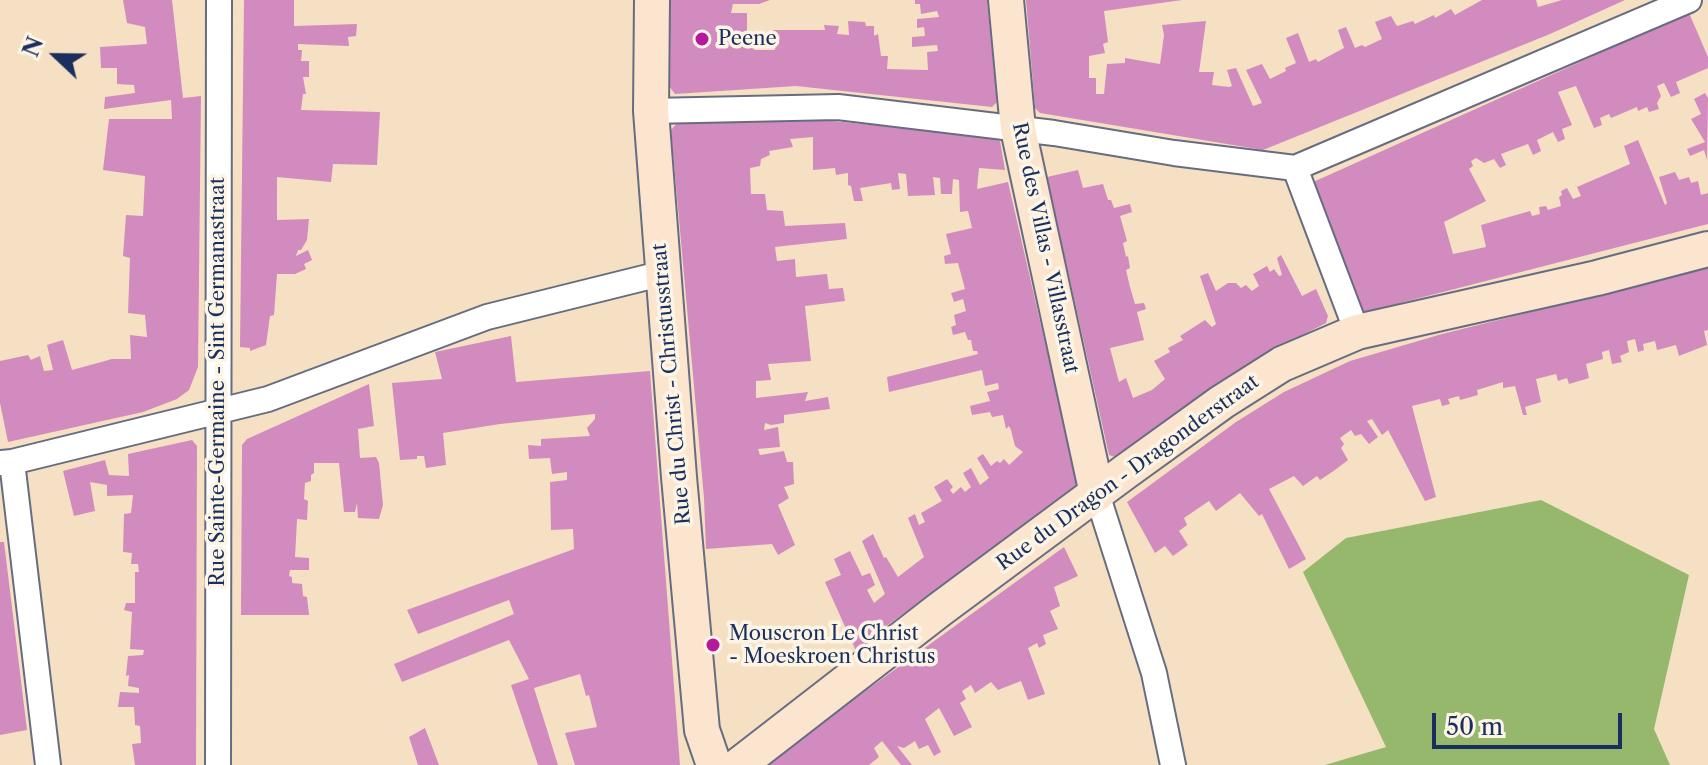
<!DOCTYPE html>
<html>
<head>
<meta charset="utf-8">
<style>
	body { margin:0 }
	#map { position:relative; width:1708px; height:765px; overflow:hidden; background:#f5e0c3; font-family:"Libre Caslon Text",serif }
	canvas { display:block }
	.north { position:absolute; left:16px; top:16px; width:80px; height:80px; -webkit-text-stroke:6px #fcf5e5; paint-order:stroke; rotate:292deg; font-size:22px; font-weight:700; line-height:32px; text-align:center; color:#1b2f5e }
	.north::after { content:''; display:block; margin:auto; width:28px; height:36px; background:#1b2f5e; clip-path:polygon(50% 0,100% 100%,50% 72%,0 100%) }
	.scale { position:absolute; left:1432px; top:713px; width:190px; height:36px; box-sizing:border-box; border:4px solid #1b2f5e; border-top:0; padding-left:10px; font-size:24px; line-height:28px; white-space:nowrap; color:#1b2f5e; -webkit-text-stroke:6px #fcf5e5; paint-order:stroke }
</style>
</head>
<body>
<div id="map">
<canvas width="1708" height="765"></canvas>
<div class="north">N</div>
<div class="scale">50 m</div>
</div>
<script>
const context = document.querySelector('canvas').getContext('2d');
context.lineJoin = 'round';
function paint(path, color) {
  context.fillStyle = color;
  context.fill(path, 'evenodd');
}
function trace(path, color, width, dash) {
  context.strokeStyle = color;
  context.lineWidth = width;
  context.lineCap = dash ? 'butt' : 'round';
  context.setLineDash(dash || []);
  context.stroke(path);
}
function drawText(font, color, halo, rows, align = 'center') {
  context.font = font + ' "Libre Caslon Text",serif';
  context.lineWidth = 7;
  context.setLineDash([]);
  context.textBaseline = 'middle';
  context.strokeStyle = halo;
  context.fillStyle = color;
  for (const [text, x, y, turn = 0] of rows) {
    context.save();
    context.translate(x, y);
    context.rotate((+turn || 0) * Math.PI / 180);
    context.textAlign = isNaN(turn) ? turn : align;
    if (halo) context.strokeText(text, 0, 0);
    context.fillText(text, 0, 0);
    context.restore();
  }
}
const forest = new Path2D(`
	M1541,500L1689,575L1654,729L1670,765H1325L1386,747L1303,572L1346,538Z`);
const building = new Path2D(`
	M123,0H172L183,98L201,96L198,367L189,390L177,399L143,412L8,442L0,403V361L28,355L31,360L40,356L44,371L53,370L47,345L63,340L72,370L112,359H131L130,335L147,337L145,315L128,313L130,258L123,256L126,215L143,216L145,176L103,170L109,119H172L171,100L104,109L105,97L135,93L134,85L117,84V68H101L100,47L147,44L145,27L127,23Z
	M244,0H294V26L357,24L356,36L348,37L349,46L298,44V50H302L301,61H309V77H303L306,94H303L301,110L380,112L377,165L333,164L331,182L277,177V220L309,219L307,240L301,250H298L296,256L308,250L312,260L304,264L306,269L295,274H277L274,315L270,316L266,345L250,351V348L240,347Z
	M670,0H770L759,4H733L731,13H747V31L741,32V40H755L754,50H775L773,30H825L824,25L839,26L837,34L849,35L848,21L865,22L866,26H874V36L878,34L881,56H888L887,69L928,70L927,52L938,51L937,45L912,47V37L925,36L924,27L917,28V19L939,17L937,11L921,14L920,4H915V0H987L997,102L992,107L796,86L675,94L669,86Z
	M1026,0H1182L1104,11L1108,42L1103,44L1105,53L1089,56V78H1096V94H1104L1107,64L1125,63V58L1160,64L1164,35L1162,25L1206,21L1199,72H1214L1212,85L1229,87L1232,86L1227,70L1236,68L1253,106L1262,103L1246,70L1262,64L1270,79L1286,71L1285,68L1296,63L1286,38L1298,33L1309,62L1316,59L1318,62L1344,48L1338,30L1346,27L1355,48L1362,45L1365,47L1382,39L1375,22L1391,16L1397,26L1413,21L1415,24L1434,15L1435,18L1451,9L1455,15L1482,0H1536L1538,7L1562,0H1625L1550,34L1263,150L1040,113L1035,108Z
	M1689,13L1708,57V68L1676,82L1680,93L1671,97L1664,83L1657,86L1661,96L1657,103L1659,109L1649,112L1647,107L1638,111L1637,107L1611,118L1609,114L1600,118L1602,125L1594,128L1576,86L1558,92L1572,125L1562,129L1565,139L1558,142L1553,132L1537,140L1541,151L1533,155L1528,144L1501,154L1506,165L1500,168L1494,159L1484,163L1476,158L1471,161L1473,166L1469,169L1486,201L1444,222L1453,254L1486,247L1481,225L1530,211L1532,216L1540,214L1539,207L1546,206L1548,210L1561,206L1559,197L1562,195L1561,191L1567,188L1573,199L1581,196L1577,187L1630,164L1624,146L1638,140L1665,205L1667,203L1659,177L1675,172L1679,180L1689,177L1691,183L1698,181L1701,195L1708,193V224L1365,312L1359,309L1311,183Z
	M1705,93L1708,98L1707,160L1704,150L1690,156L1687,149L1705,142L1691,119L1701,114L1694,99Z
	M750,120L832,121L994,137L1000,141L1005,170L979,168L977,189L1008,182L1077,482L1074,489L885,627L856,651L825,582L841,575L834,559L850,551L862,576L870,573L875,585L867,590L874,603L885,594L862,541L873,534L884,558L886,557L898,577L924,557L908,518L915,514L919,525L925,522L921,513L942,501L934,487L947,479L953,487L950,490L953,494L961,487L965,492L971,487L963,473L971,468L980,485L989,478L977,458L983,454L991,466L997,461L1000,463L1004,459L1009,465L1023,452L1015,446L1011,430L1009,426L1006,429L1003,415L992,417L990,412L972,415L970,406L990,401L987,392L999,389L998,383L985,386L982,370L889,392L887,377L978,354L977,351H973L971,340H968L965,332L953,335L951,327L956,325L954,315L966,311L963,299L954,302L951,293L965,289L958,263L945,264L944,256L951,254L946,234L972,228L968,211L960,212L959,180L953,179L952,194H941L940,178L933,177L935,195L908,196L906,174L898,173L900,189L892,190L891,183L860,188L863,201H854L851,186L848,185V173L836,175L835,168L813,170V137L790,139L793,147L769,151L770,155L761,159L760,166L750,168L751,194H765L767,210L783,211L785,226L845,223L847,239L775,247L777,261L795,259L796,277L827,274L829,289L843,288L845,301L805,306L811,361L768,364L771,380L756,381V398L808,392L805,401L828,397L830,409L784,415V423L771,425L765,423L764,430L778,427L780,447L758,449L760,455L784,451L787,462H793L794,484L784,487L789,498L778,505L795,545L778,555L772,544L706,549L704,498L671,130L678,122Z
	M1078,170L1083,188L1103,184L1108,200H1111L1114,208L1130,204L1132,212L1120,216L1127,241L1123,243L1126,257L1128,256L1130,268L1126,270L1130,287L1135,304L1144,303L1146,309L1137,312L1144,340L1110,348L1119,382L1126,378L1133,398L1152,390L1165,379L1154,361L1170,352L1168,348L1183,340L1180,336L1205,320L1212,327L1216,324L1200,276L1208,273L1216,291L1228,283H1236L1241,288L1246,285L1252,291L1259,286L1253,274L1267,266L1270,272L1274,269L1279,276L1282,275L1277,258L1281,255L1302,296L1316,289L1328,316L1326,323L1273,350L1118,458L1109,455L1047,177Z
	M1708,268V330L1704,331L1707,345L1679,356L1676,345L1657,350L1655,341L1643,344L1644,350L1638,352L1635,339L1627,341L1629,352L1620,356L1622,362L1612,364L1609,350L1602,352L1603,359L1586,364L1589,378L1569,384L1567,378L1558,381L1556,374L1536,379L1541,402L1525,407L1527,415H1523L1515,386L1503,388V382L1477,390L1478,395L1460,400L1459,396L1448,399L1450,404L1442,406L1440,399L1412,406L1436,497L1425,501L1388,430L1382,435L1372,419L1367,421L1378,437L1369,444L1361,434L1355,436L1351,430L1340,438L1344,444L1341,448L1348,460L1335,470L1320,480L1317,476L1303,486L1294,476L1269,489L1306,559L1289,569L1262,514L1259,516L1240,493L1216,511L1209,501L1184,518L1187,525L1179,531L1188,545L1173,556L1165,546L1155,553L1127,502L1236,422L1284,392L1350,361L1442,334Z
	M511,336L516,382L650,371L680,765H575L565,733L597,727L589,695L586,696L580,674L534,688L558,765H538L511,685L529,679L509,640L402,682L394,664L514,614L509,600L418,634L407,610L574,549L573,529L551,530L550,482L567,480V472L552,474L550,458L529,459L528,445L541,446V439L590,436L587,428L595,419V414L500,424L443,433L446,465L426,468L424,456H417V459L400,460L392,383L442,379L435,352Z
	M369,384L374,426L358,429L360,458L376,457L379,463L383,505L379,519L358,518L357,503L355,512H344L339,463H314V473L311,475V481L305,483L304,499L308,501L307,520L297,519L296,539L295,557L309,558V570H290L289,576L292,577V583L302,584L303,596L307,597L309,615H241L242,445L247,439Z
	M192,440L197,446L196,765H135L132,744L141,743L140,726L135,725L134,707H118L120,692L139,693V688L128,686L129,675L126,676L128,656L143,655L144,650L130,649L132,612L124,610L126,603H135V572H139L138,564H131L132,553L123,552L124,514L131,513L133,495L107,496V485L90,482L95,511L74,516L63,471L105,460L109,475L129,476L128,454Z
	M0,542H4L27,730L0,735Z
	M1064,547L1078,576L1054,587L1060,606L1050,611L1058,629L1043,635L1046,644L1039,648L1037,643L1028,648L1045,694L1028,700L1021,681L998,690L991,682L975,693L971,685L962,691L966,699L960,703L972,727L954,736L939,708L925,719L941,752L934,756L928,745L919,749L915,741L904,748L897,746L912,765H901L882,741L874,748L879,757L869,765H763Z
	M425,728L439,765H418L409,737Z`);
const street = new Path2D(`
	M651,111L838,107L1054,133L1174,153L1295,168L1689,0
	M1295,168L1357,332
	M12,462L48,765
	M0,463L12,462L268,399L487,317L664,273
	M1097,494L1154,673L1173,765
	M218,765L219,0`);
const secondary = new Path2D(`
	M652,0L651,111L679,477L702,730L714,765
	M1006,0L1018,129L1097,494
	M739,765L939,610L1125,472L1222,402L1282,364L1357,332L1597,278L1708,249`);
const markers = [
	[702,39,8,"#b5179e"],
	[713,645,8,"#b5179e"]
];
const poiNames = [
	["Peene",718,39],
	["Mouscron Le Christ",729,634],
	["- Moeskroen Christus",729,657]
];
const streetNames = [
	["Rue des Villas - Villasstraat",1045,248,78],
	["Rue Sainte-Germaine - Sint Germanastraat",218,382,-90],
	["Rue du Christ - Christusstraat",672,384,-95],
	["Rue du Dragon - Dragonderstraat",1128,473,-36]
];
paint(forest, '#96b86c');
paint(building, '#d28bbf');
trace(street, '#676d81', 28);
trace(secondary, '#676d81', 38);
trace(street, '#fff', 24);
trace(secondary, '#fbe5cf', 34);
for (const [x, y, r, color] of markers) {
  const dot = new Path2D();
  dot.arc(x, y, r, 0, 2 * Math.PI);
  context.fillStyle = color;
  context.fill(dot);
  trace(dot, '#fcf5e5', 3);
}
drawText('20px', '#1b2f5e', '#fcf5e5', poiNames, 'left');
drawText('20px', '#1b2f5e', '#fcf5e5', streetNames);
</script>
</body>
</html>
